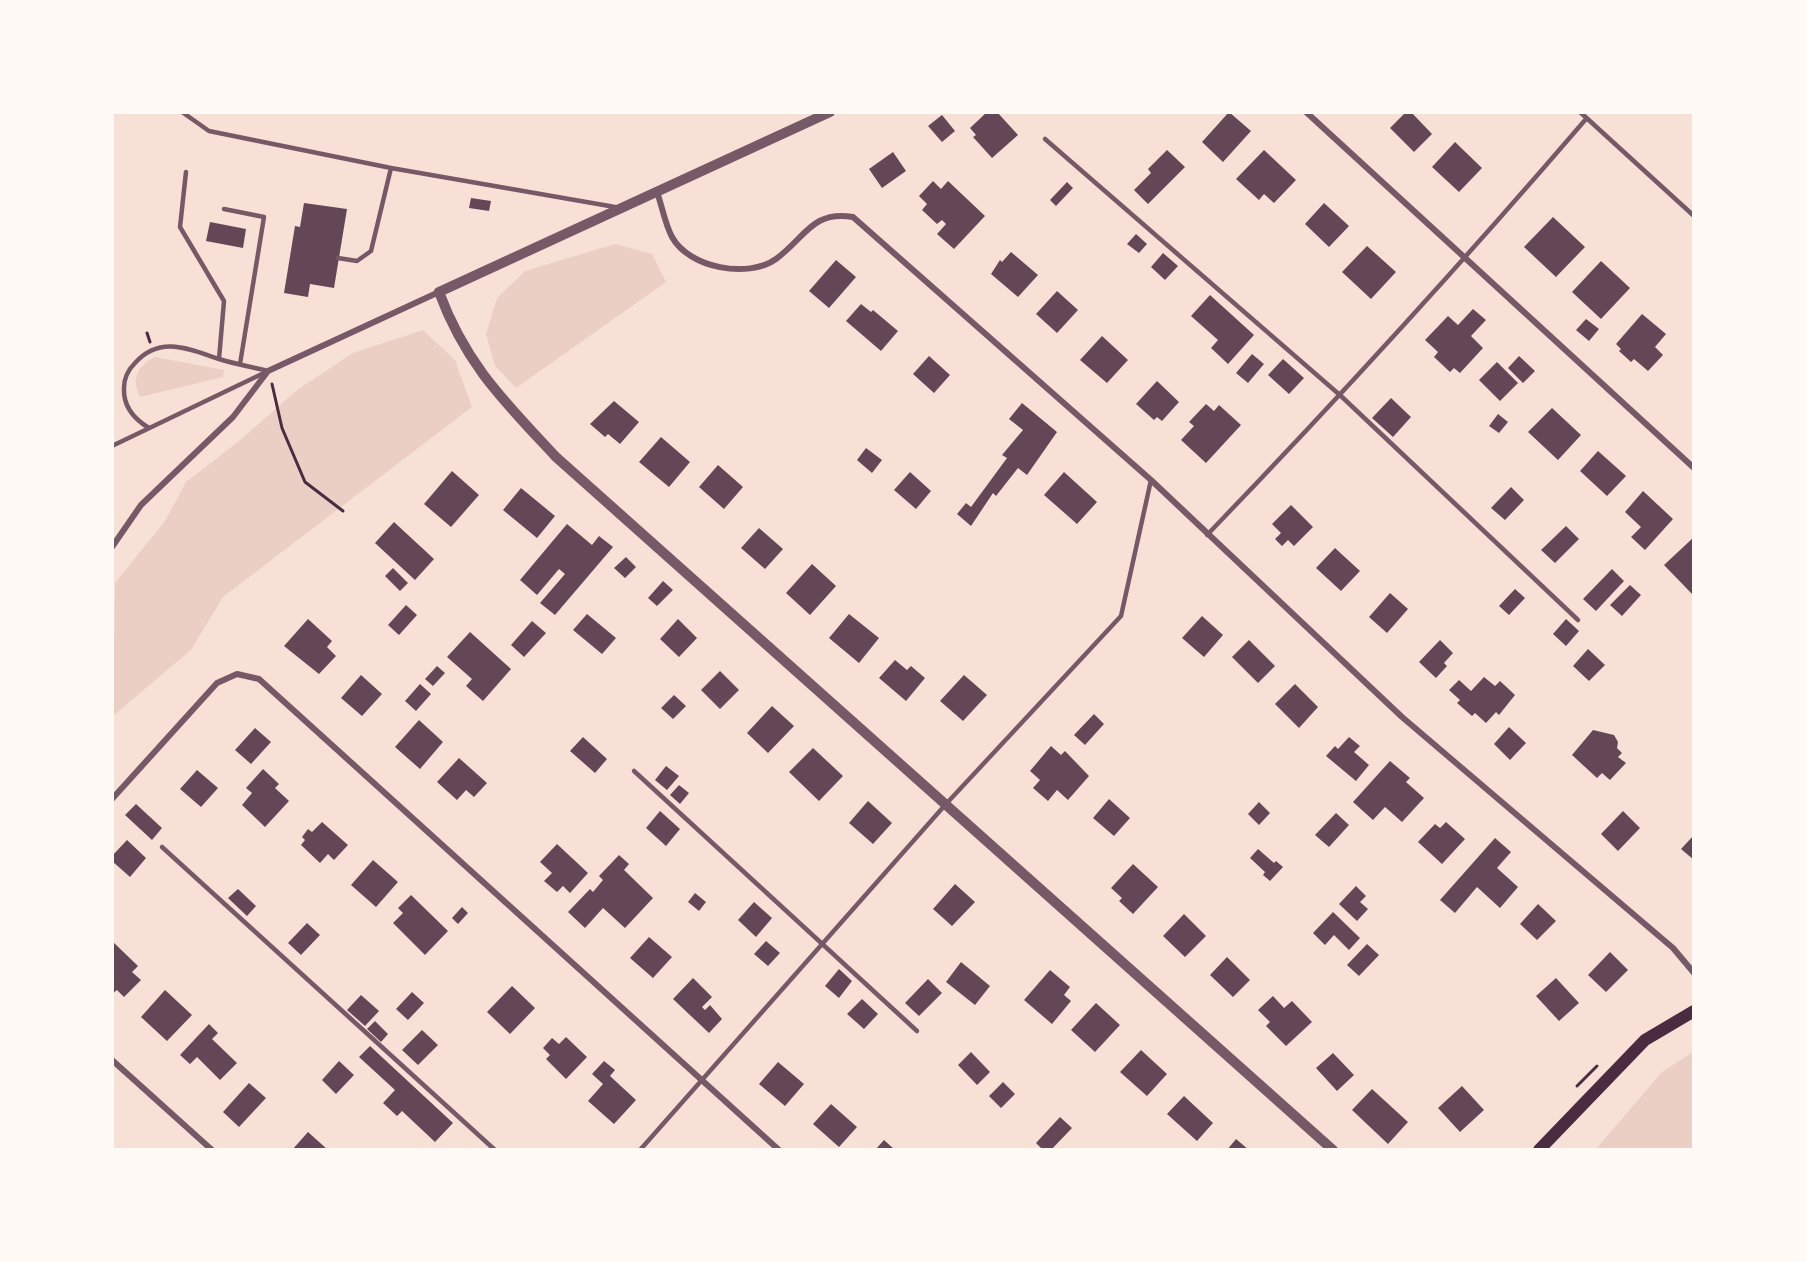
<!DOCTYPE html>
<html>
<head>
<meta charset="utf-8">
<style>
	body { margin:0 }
	#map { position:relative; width:1806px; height:1262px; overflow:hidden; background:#f7e1d7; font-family:"IBM Plex Sans",sans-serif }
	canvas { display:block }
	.frame { position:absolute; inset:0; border:114px solid #fffaf5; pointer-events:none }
</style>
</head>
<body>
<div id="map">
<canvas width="1806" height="1262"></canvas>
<div class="frame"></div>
</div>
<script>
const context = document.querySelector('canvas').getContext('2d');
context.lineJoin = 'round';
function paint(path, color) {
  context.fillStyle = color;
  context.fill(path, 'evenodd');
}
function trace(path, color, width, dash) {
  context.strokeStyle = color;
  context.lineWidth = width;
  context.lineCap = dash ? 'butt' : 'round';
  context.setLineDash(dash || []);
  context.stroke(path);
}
const green = new Path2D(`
	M615,244L652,254L666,282L516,388L495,366L486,334L497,298L525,271Z
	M423,330L455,360L472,407L223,597L191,650L113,716L115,583L165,521L186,482L239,441L297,390L353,353Z
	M155,357L224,370L223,377L140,397C131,379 137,366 155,357Z
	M1693,1052V1149H1596L1662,1072Z`);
const building = new Path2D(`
	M987,112H997L1018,135L992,158L973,137L976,135L970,128Z
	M1229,112L1251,131L1223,162L1202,142Z
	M1406,112H1411L1432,134L1414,152L1390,128Z
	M942,115L955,131L942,142L928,126Z
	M1455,142L1482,168L1459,192L1432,167Z
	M1167,150L1185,167L1148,204L1134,190L1151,173L1148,169Z
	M1264,150L1296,180L1274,203L1264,194L1259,200L1236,179Z
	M893,152L906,171L882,188L869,169Z
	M933,181L941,189L948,181L985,216L954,249L937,234L946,224L942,220L937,224L922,210L927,204L919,196Z
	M1067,182L1073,188L1056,206L1050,200Z
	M471,198L491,201L489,211L469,208Z
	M304,203L347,209L334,288L310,284L308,297L284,293L295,226L300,227Z
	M1324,203L1349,226L1329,247L1305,224Z
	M1553,217L1585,247L1556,277L1524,247Z
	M210,222L246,229L243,248L206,241Z
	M1136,234L1147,244L1139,253L1127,244Z
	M1367,246L1396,272L1371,299L1342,272Z
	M1011,252L1038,275L1018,297L991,274L1000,260L1002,262Z
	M1163,253L1178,266L1165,280L1151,267Z
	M836,260L856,277L829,308L809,291Z
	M1601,261L1630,288L1601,319L1572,292Z
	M1057,291L1078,310L1057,333L1036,314Z
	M1210,295L1254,335L1228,364L1211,348L1218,340L1191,316Z
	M861,304L871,312L873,310L898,331L881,351L846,321Z
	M1473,309L1486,320L1471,336L1483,348L1460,373L1454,368L1450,372L1434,357L1438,352L1425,340L1448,316L1458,325Z
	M1642,314L1666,334L1655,347L1663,355L1648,371L1634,359L1631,362L1619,351L1621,349L1616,344Z
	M1586,319L1599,329L1589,341L1576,330Z
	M1102,336L1128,360L1107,383L1080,360Z
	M1252,354L1264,364L1248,383L1236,373Z
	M929,356L950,375L934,393L913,374Z
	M1519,356L1535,371L1523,383L1508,368Z
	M1283,359L1304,378L1289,394L1268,375Z
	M1497,362L1518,383L1500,401L1479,380Z
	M1157,381L1179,402L1162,421L1157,417L1154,420L1136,404Z
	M1391,398L1411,417L1393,437L1372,418Z
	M614,401L639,422L620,444L608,434L605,437L590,424Z
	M1022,403L1057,432L1027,475L1018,468L996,496L993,493L971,526L957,514L966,503L971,507L1007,458L1002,455L1023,430L1009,419Z
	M1206,404L1214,411L1219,405L1241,425L1206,463L1181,440L1194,426L1189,422Z
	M1552,408L1581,435L1558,460L1528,432Z
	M1498,414L1508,422L1499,433L1489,426Z
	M661,437L690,462L669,487L639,462Z
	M866,448L882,460L872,473L857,460Z
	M1598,451L1626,476L1607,496L1580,471Z
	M718,465L743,487L724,509L699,487Z
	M452,471L479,495L451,527L424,504Z
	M910,472L931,491L916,509L894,490Z
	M1064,472L1097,502L1077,524L1044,495Z
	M1511,487L1524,500L1505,520L1491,508Z
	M521,488L555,516L537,538L503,510Z
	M1643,491L1673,519L1645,550L1631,537L1641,527L1625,512Z
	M1291,505L1313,527L1294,546L1288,540L1282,546L1275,539L1281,533L1272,524Z
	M394,522L434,559L415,580L375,543Z
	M567,524L592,545L599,536L613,547L555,615L540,603L565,574L559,569L537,595L520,580Z
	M1566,526L1579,539L1555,563L1541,550Z
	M759,528L783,549L765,569L741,548Z
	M1694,537V592L1692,594L1664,565Z
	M1335,548L1360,571L1341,591L1316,568Z
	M626,557L636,567L625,578L614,568Z
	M812,564L836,586L810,615L786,593Z
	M393,568L408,583L400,591L385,576Z
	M1612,569L1624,581L1596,611L1583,599Z
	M663,581L673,590L657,606L648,598Z
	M1630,585L1641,595L1622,616L1610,605Z
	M1515,589L1525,598L1509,615L1499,606Z
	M1390,593L1408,609L1387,633L1369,617Z
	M406,605L417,615L399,635L388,625Z
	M587,614L616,638L602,654L573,630Z
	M849,614L879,638L859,663L829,638Z
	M1202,616L1223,635L1204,657L1182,638Z
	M308,619L332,641L327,647L336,656L319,674L284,646Z
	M678,619L697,638L679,657L660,639Z
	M1566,619L1579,631L1566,646L1553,634Z
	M532,621L546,633L524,657L511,645Z
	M470,632L511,669L483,701L466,686L472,679L447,657Z
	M1249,640L1275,666L1258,683L1232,657Z
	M1440,640L1453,653L1444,663L1447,666L1436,678L1419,662Z
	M1588,649L1605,665L1589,681L1573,666Z
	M895,660L907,670L911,666L925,678L906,701L879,678Z
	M437,666L445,673L433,686L425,679Z
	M720,671L739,690L720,709L701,690Z
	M361,675L382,694L362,716L341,698Z
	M964,675L987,695L963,721L940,701Z
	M1484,677L1495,686L1500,681L1515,695L1499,715L1496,712L1486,723L1475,713L1472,716L1457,703L1460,700L1449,690L1459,680L1471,691Z
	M420,684L431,694L416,711L405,701Z
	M1295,684L1318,707L1299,728L1275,704Z
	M674,695L686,706L673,719L661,708Z
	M772,706L794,726L768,753L747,733Z
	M1094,714L1104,724L1085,745L1074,735Z
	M419,720L443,742L420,769L395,747Z
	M1509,727L1526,743L1510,760L1494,744Z
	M255,728L271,742L251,764L235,750Z
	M1593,730L1614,735L1618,742L1617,748L1622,753L1618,757L1626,763L1610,780L1602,773L1597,778L1572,755Z
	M583,737L607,759L595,773L570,751Z
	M1349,737L1360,746L1354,752L1369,765L1356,781L1326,756L1335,746L1338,749Z
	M1051,746L1061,755L1065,751L1089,776L1068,800L1057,790L1048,801L1033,788L1040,780L1030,771Z
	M813,748L843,776L819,801L789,772Z
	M459,758L487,783L474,797L466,790L457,800L437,782Z
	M1390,761L1410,778L1406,782L1424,798L1402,822L1385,807L1373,820L1353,802Z
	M666,766L679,776L667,790L655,780Z
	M263,769L279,784L275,788L289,801L265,827L242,805L252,793L246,788Z
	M197,770L218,788L201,807L180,789Z
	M679,785L689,793L680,804L670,795Z
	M1109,799L1130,818L1114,836L1093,818Z
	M868,801L892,823L873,844L849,823Z
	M1259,802L1270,813L1259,825L1248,814Z
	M136,804L162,828L152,840L125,815Z
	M660,811L680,829L666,846L646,828Z
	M1623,811L1640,828L1618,851L1601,834Z
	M1336,813L1349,825L1329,847L1315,835Z
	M322,822L348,845L334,860L328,854L320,863L301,845L305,840L302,837L308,829L312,832Z
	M1446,822L1465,839L1442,864L1418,842L1435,824L1440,828Z
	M1694,835V860L1681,849Z
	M1495,838L1511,852L1497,868L1518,887L1500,908L1477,887L1455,913L1440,900Z
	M127,840L146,858L130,877L112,861V856Z
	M557,844L588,873L570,893L563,886L557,892L544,881L552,873L540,862Z
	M1258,849L1274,863L1276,861L1283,867L1270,881L1263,875L1265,872L1250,858Z
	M619,855L629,864L624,870L653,898L625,928L603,908L585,928L568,912L590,889L593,892L603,880L599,876Z
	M373,860L398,882L376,907L351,885Z
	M1133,864L1158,887L1133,914L1119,901L1122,898L1111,888Z
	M955,884L975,902L952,926L933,909Z
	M1356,886L1366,896L1360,902L1368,909L1357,921L1339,904Z
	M238,889L256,906L247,916L228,898Z
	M695,893L706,902L699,911L688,902Z
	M411,895L448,931L425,955L393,923L403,913L398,908Z
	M754,902L772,918L756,937L738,920Z
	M1538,904L1556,921L1537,940L1520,924Z
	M462,907L468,913L458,924L452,918Z
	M1333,912L1360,938L1349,950L1334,935L1325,945L1313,933Z
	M1184,914L1206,936L1185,957L1163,936Z
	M307,923L320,935L301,955L288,943Z
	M649,937L672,957L653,978L630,958Z
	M112,941L138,966L132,972L141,980L124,997L117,990L112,994Z
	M766,941L780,953L768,966L754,954Z
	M1367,944L1379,955L1359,976L1347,965Z
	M1610,952L1628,970L1606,992L1588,975Z
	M1227,957L1250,980L1233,997L1210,975Z
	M961,962L990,986L975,1005L946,982Z
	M839,969L852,981L839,998L825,986Z
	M1050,970L1070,987L1064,995L1071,1001L1052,1024L1024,1000Z
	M693,978L712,997L702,1007L705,1010L710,1005L722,1019L709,1033L673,999Z
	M1556,978L1579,1003L1559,1021L1536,996Z
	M928,979L942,993L919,1016L905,1003Z
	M512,986L535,1008L510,1034L487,1012Z
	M165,990L192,1015L167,1041L141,1017Z
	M412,992L424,1003L408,1020L396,1009Z
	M361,995L379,1011L365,1026L347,1010Z
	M1273,996L1284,1008L1292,1001L1312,1022L1286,1046L1266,1026L1270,1022L1258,1010Z
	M862,999L878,1014L864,1029L847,1014Z
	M1096,1003L1120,1025L1095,1052L1071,1030Z
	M375,1021L388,1034L381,1042L367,1029Z
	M209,1024L218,1033L212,1039L237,1063L220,1080L197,1057L190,1064L180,1055Z
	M422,1030L438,1045L418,1065L402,1050Z
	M566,1037L587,1057L566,1079L546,1059L550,1055L543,1048L552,1038L559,1044Z
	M370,1046L453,1123L435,1142L402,1111L397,1116L383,1103L395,1090L359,1057Z
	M1141,1050L1167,1074L1147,1096L1120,1072Z
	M971,1052L990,1072L977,1085L958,1065Z
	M1333,1053L1354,1075L1337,1091L1316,1068Z
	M339,1061L354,1075L336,1094L322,1080Z
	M604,1061L615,1070L610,1076L636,1100L614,1124L588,1101L603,1084L592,1074Z
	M778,1062L804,1084L785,1106L759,1084Z
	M1003,1082L1015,1094L1001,1108L989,1096Z
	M249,1083L266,1098L239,1127L223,1112Z
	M1462,1086L1484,1110L1460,1132L1438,1108Z
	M1372,1089L1408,1122L1388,1144L1352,1110Z
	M1184,1096L1213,1123L1197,1141L1167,1114Z
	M831,1104L857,1127L839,1147L813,1124Z
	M1060,1117L1072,1128L1051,1150H1043L1036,1143Z
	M308,1132L328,1150H292Z
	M1236,1139L1249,1150H1227Z
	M884,1140L895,1150H875Z`);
const path = new Path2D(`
	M147,333L150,342
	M272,384L282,428L305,482L343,511
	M1577,1086L1597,1066`);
const service = new Path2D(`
	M182,112L209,131L391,168L615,207
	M1580,112L1694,216
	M1045,139L1341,396L1578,620
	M186,172L180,227L224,301L219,359
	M224,209L264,217L240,364
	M338,258L357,261L371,251L391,168
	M149,428C134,419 123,407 124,388C124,378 128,370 135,363C160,335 189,349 219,359C235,364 252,367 268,371
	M112,446L266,372
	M1207,535C1337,400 1464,261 1586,119
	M634,771L917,1031
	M162,847L495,1150
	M640,1150L946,804L1121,616L1151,480`);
const minor = new Path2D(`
	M1306,112L1694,468
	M657,192C662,206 665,224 672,237C689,268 748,279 776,259C805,238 812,210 853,217L1151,480L1402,717L1673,948L1694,973
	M112,547L141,505L233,417L268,371L439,292
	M112,799L217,683L237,674L259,679L779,1150
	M112,1060L212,1150`);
const tertiary = new Path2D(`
	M830,112L439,292C466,365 505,402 556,457L1333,1150`);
const secondary = new Path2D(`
	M1539,1150L1645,1040L1694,1011`);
paint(green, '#ebcfc5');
paint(building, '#644757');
trace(path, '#4a2c40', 3);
trace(service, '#755966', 4.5);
trace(minor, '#755966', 6);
trace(tertiary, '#755966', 10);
trace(secondary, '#4a2c40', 12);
</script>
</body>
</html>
